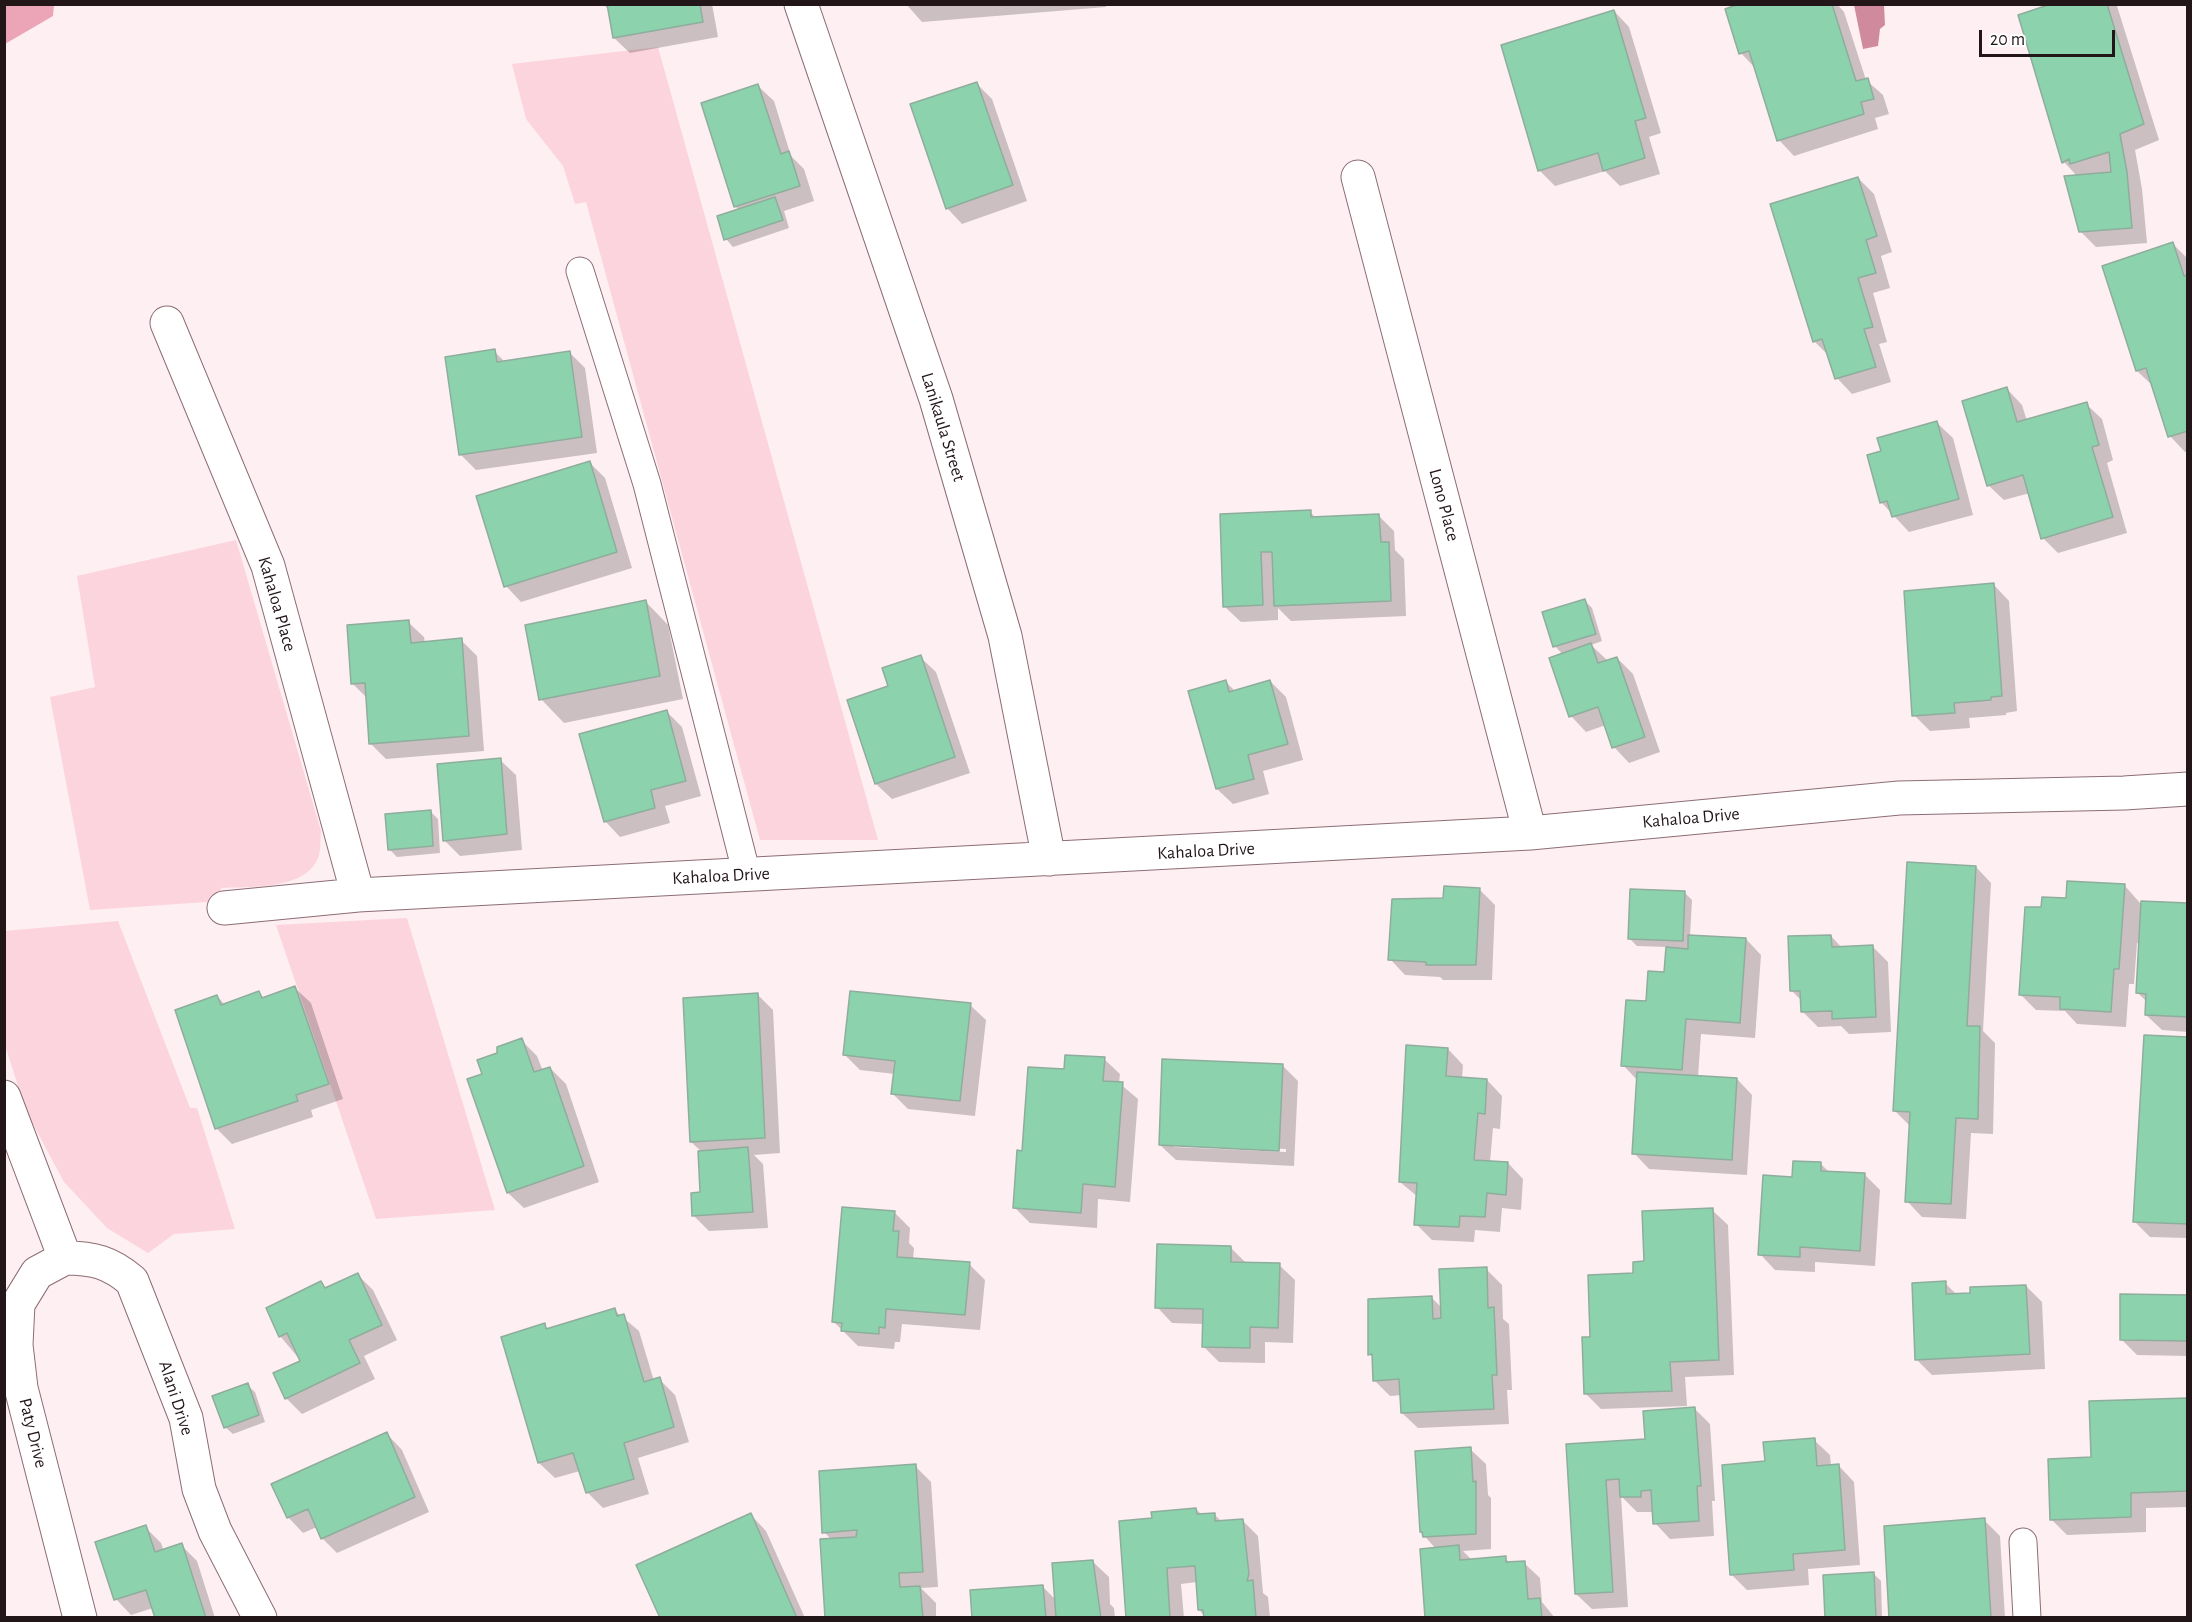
<!DOCTYPE html>
<html>
<head>
<meta charset="utf-8">
<style>
	body { margin:0 }
	#map { position:relative; width:2192px; height:1622px; overflow:hidden; background:#feeff2; font-family:"Alegreya Sans",sans-serif }
	canvas { display:block }
	.frame { position:absolute; inset:0; border:6px solid #221619; pointer-events:none }
	.scale { position:absolute; left:1979px; top:30px; width:136px; height:27px; box-sizing:border-box; border:3px solid #221619; border-top:0; padding-left:8px; font-size:18px; line-height:21px; white-space:nowrap; color:#221619; -webkit-text-stroke:4px #fff; paint-order:stroke }
</style>
</head>
<body>
<div id="map">
<canvas width="2192" height="1622"></canvas>
<div class="frame"></div>
<div class="scale">20 m</div>
</div>
<script>
const context = document.querySelector('canvas').getContext('2d');
context.lineJoin = 'round';
function paint(path, color) {
  context.fillStyle = color;
  context.fill(path, 'evenodd');
}
function trace(path, color, width, dash) {
  context.strokeStyle = color;
  context.lineWidth = width;
  context.lineCap = dash ? 'butt' : 'round';
  context.setLineDash(dash || []);
  context.stroke(path);
}
function drawText(font, color, halo, rows, align = 'center') {
  context.font = font + ' "Alegreya Sans",sans-serif';
  context.lineWidth = 6;
  context.setLineDash([]);
  context.textBaseline = 'middle';
  context.strokeStyle = halo;
  context.fillStyle = color;
  for (const [text, x, y, turn = 0] of rows) {
    context.save();
    context.translate(x, y);
    context.rotate((+turn || 0) * Math.PI / 180);
    context.textAlign = isNaN(turn) ? turn : align;
    if (halo) context.strokeText(text, 0, 0);
    context.fillText(text, 0, 0);
    context.restore();
  }
}
const green = new Path2D(`
	M658,47L878,840H760L586,202L575,204L563,166L526,119L512,64Z
	M236,540L321,831C320,838 321,848 319,855C308,891 250,886 221,888V901L90,910L50,697L95,687L77,576Z
	M407,918L495,1210L376,1219L276,925Z
	M118,921L190,1108H197L235,1229L174,1234L148,1253L107,1228L64,1182L26,1111L5,1045L4,931Z`);
const forest = new Path2D(`
	M5,4L54,5L53,16L5,44Z`);
const water = new Path2D(`
	M1854,5H1884L1885,25L1880,29L1878,46L1863,49Z`);
const shadow = new Path2D(`
	M603,4H712L718,37L630,53L614,38L610,11Z
	M906,4H1106V7L922,22Z
	M1744,4H1837L1844,12L1866,80L1883,95L1889,114L1875,118L1878,129L1794,156L1779,140L1756,69L1741,53Z
	M2056,4L2117,6L2159,140L2135,150L2142,189L2147,243L2096,247L2080,231L2078,177L2064,162Z
	M1614,11L1629,27L1661,133L1649,137L1660,174L1620,186L1605,171L1555,186L1540,171L1502,46Z
	M976,83L992,99L1027,201L962,224L947,208Z
	M758,86L774,101L791,156L804,169L814,201L784,211L789,228L733,247L726,239L739,210L736,207L703,104Z
	M1858,178L1874,194L1892,252L1881,256L1890,288L1873,293L1887,342L1879,344L1891,382L1852,394L1837,378L1830,357L1814,341Z
	M2173,244L2188,259V451L2185,452L2170,436L2153,386L2137,371Z
	M494,351L505,362L569,352L585,368L597,453L476,470L460,454Z
	M2007,389L2022,405L2027,421L2086,404L2102,419L2113,460L2107,463L2127,533L2058,553L2043,538L2030,493L2004,500L1988,485Z
	M1937,423L1953,438L1973,515L1909,532L1881,502Z
	M589,462L605,478L632,568L521,602L506,586L478,497Z
	M1310,512L1316,518L1379,516L1394,531L1395,550L1404,559L1406,616L1291,621L1278,608V620L1241,622L1225,607L1222,516Z
	M1994,585L2009,601L2017,711L2006,713V715L1969,718L1970,728L1930,731L1914,715Z
	M1584,600L1592,608L1602,641L1591,645L1607,660L1617,658L1633,674L1660,752L1629,763L1614,747L1606,725L1586,732L1571,716L1563,655L1555,646Z
	M645,601L668,625L683,699L564,723L541,699Z
	M408,622L424,637L425,643L461,640L477,656L484,751L386,759L371,744L367,698L353,684Z
	M920,657L936,672L970,773L892,799L876,784L849,701L890,687Z
	M1270,681L1286,697L1303,760L1263,771L1269,794L1233,804L1217,789L1226,682L1235,691Z
	M666,711L682,727L701,796L665,806L670,823L620,837L605,821Z
	M500,760L516,775L522,850L460,856L444,840Z
	M430,811L438,819L440,853L397,857L389,849Z
	M1976,867L1991,883L1983,1031L1995,1043L1993,1134L1971,1133L1966,1219L1922,1217L1907,1201L1911,1127L1895,1111Z
	M2125,886L2140,903L2188,905V1032L2162,1030L2146,1015L2147,1002L2138,993L2140,943H2137L2134,984H2129L2126,1027L2077,1024L2065,1011L2036,1010L2020,994L2042,909Z
	M1480,890L1495,905L1492,980H1443L1440,977L1405,975L1390,959L1445,900Z
	M1684,892L1692,900L1690,936L1746,939L1761,955L1755,1038L1701,1034L1698,1077L1737,1079L1752,1095L1747,1175L1649,1169L1634,1153L1638,1081L1623,1065L1648,1003L1665,974L1667,947L1637,946L1629,938Z
	M1831,936L1842,948L1873,947L1888,962L1891,1032L1849,1034L1841,1026L1818,1027L1802,1011V1001L1791,990Z
	M295,988L311,1003L343,1099L311,1110L313,1117L232,1144L216,1128L217,996L225,1005L259,993L264,998Z
	M758,995L773,1010L780,1153L754,1155L763,1164L768,1228L709,1231L694,1216L702,1194V1152L691,1142Z
	M970,1005L986,1020L975,1116L908,1109L893,1094L895,1074L860,1070L845,1055Z
	M2188,1038V1238L2150,1237L2134,1221Z
	M521,1040L537,1056L543,1071L550,1068L566,1084L599,1182L524,1208L508,1193L469,1080L484,1075L498,1055Z
	M1448,1049L1463,1065L1462,1078L1487,1080L1502,1096L1500,1129L1493,1128L1490,1162L1508,1163L1523,1179L1521,1210L1502,1208L1500,1232L1475,1230L1474,1242L1432,1240L1416,1224L1418,1197L1400,1182Z
	M1104,1059L1120,1074L1119,1083L1138,1099L1130,1202L1098,1199L1097,1228L1030,1223L1014,1207L1023,1153L1065,1071Z
	M1283,1066L1298,1081L1294,1166L1176,1160L1160,1145ZM1174,1144L1286,1149V1152L1174,1147Z
	M1820,1163L1830,1173L1864,1174L1880,1190L1875,1266L1815,1262V1272L1775,1270L1760,1254L1793,1178Z
	M1712,1210L1728,1225L1734,1375L1685,1377L1687,1406L1601,1409L1586,1394L1591,1339L1645,1262Z
	M895,1213L910,1228L909,1243L914,1248L913,1260L969,1264L985,1280L980,1330L902,1324L900,1342H895L894,1349L858,1346L833,1321Z
	M1231,1248L1247,1264L1279,1265L1295,1280L1293,1343L1265,1342V1363L1219,1362L1203,1346L1204,1324L1172,1323L1157,1307Z
	M1486,1269L1502,1285L1503,1319L1509,1324L1512,1390H1507L1509,1424L1418,1428L1402,1413V1395L1390,1396L1374,1380V1358L1369,1354L1431,1297L1442,1308Z
	M358,1275L373,1290L397,1340L364,1356L375,1379L302,1414L286,1398L302,1362L280,1336L321,1283L327,1289Z
	M1945,1283L1957,1295L2026,1286L2042,1302L2045,1369L1932,1375L1916,1359Z
	M2188,1297V1356L2137,1355L2121,1339Z
	M614,1310L639,1331L654,1381L659,1379L675,1395L689,1442L638,1458L649,1494L603,1508L587,1492L580,1471L555,1478L539,1463L544,1325L549,1329Z
	M247,1385L255,1392L265,1422L233,1434L225,1427Z
	M2188,1399V1507L2146,1508V1532L2067,1535L2052,1520L2093,1459Z
	M1695,1409L1710,1424L1715,1501H1712L1714,1536L1670,1539L1655,1523L1654,1512H1637L1621,1496L1628,1607L1592,1609L1576,1594L1567,1445L1646,1440Z
	M387,1434L402,1450L429,1512L337,1553L322,1538L317,1527L303,1533L288,1517Z
	M1814,1440L1830,1455L1831,1466H1839L1854,1482L1860,1565L1808,1569L1809,1585L1747,1590L1732,1575Z
	M1470,1449L1486,1464L1488,1495L1491,1498V1549L1463,1551L1472,1560L1505,1558L1511,1564L1524,1563L1540,1578L1542,1602L1555,1618H1426L1436,1549L1421,1532Z
	M915,1466L931,1482L938,1587L921,1588L936,1603V1618H827L832,1540L824,1532Z
	M1196,1509L1202,1515L1214,1514L1222,1522L1242,1520L1258,1536L1263,1593L1268,1597L1270,1618H1205L1199,1609L1197,1582L1181,1584L1184,1618H1127L1153,1520Z
	M751,1515L766,1531L805,1618H661Z
	M1984,1520L2000,1536L2005,1618H1891Z
	M145,1527L161,1543L164,1551L181,1545L197,1561L215,1618H156L153,1608L131,1615L116,1599Z
	M1093,1562L1109,1577L1110,1604L1114,1608L1115,1618H974L1043,1587L1056,1600Z
	M1873,1573L1881,1581L1882,1618H1827Z`);
const building = new Path2D(`
	M607,4H700L703,22L613,38Z
	M1739,4H1832L1856,81L1868,78L1874,99L1861,102L1864,114L1777,141L1749,51L1739,54L1725,9Z
	M2051,4H2107L2144,124L2120,134L2127,172L2132,228L2079,232L2064,176L2111,172L2109,152L2070,164L2069,159L2062,163L2018,15Z
	M1614,10L1646,118L1635,121L1645,158L1603,171L1598,153L1538,171L1501,45Z
	M977,82L1013,185L946,209L910,104Z
	M758,84L781,154L789,151L800,186L734,207L701,103Z
	M1858,177L1877,236L1866,240L1876,273L1858,278L1873,327L1864,329L1876,367L1835,379L1822,339L1813,342L1770,204Z
	M775,197L783,220L724,240L717,216Z
	M2173,242L2184,276L2188,275V431L2168,437L2146,368L2136,371L2102,266Z
	M495,349L497,362L570,351L582,437L459,455L445,357Z
	M2007,387L2017,422L2087,402L2099,445L2092,447L2113,517L2041,539L2023,475L1987,486L1962,401Z
	M1937,421L1959,499L1892,517L1887,501L1880,503L1867,455L1881,451L1877,438Z
	M590,461L617,552L504,587L476,496Z
	M1311,510V517L1379,514L1381,542H1389L1391,601L1274,606L1272,552H1261L1263,605L1223,607L1220,514Z
	M1994,583L2002,696L1991,697V700L1954,703L1955,713L1912,716L1904,591Z
	M1585,599L1596,634L1553,647L1542,612Z
	M646,600L660,676L539,700L525,625Z
	M409,620L411,643L462,638L469,736L369,744L365,683L351,684L347,625Z
	M1591,643L1598,663L1617,657L1645,737L1612,748L1598,707L1569,717L1549,658Z
	M921,655L955,757L875,784L847,700L888,686L882,668Z
	M1226,680L1229,692L1270,680L1288,744L1248,755L1254,779L1216,789L1188,691Z
	M667,710L686,781L651,790L655,808L604,822L579,734Z
	M501,758L507,834L443,841L437,764Z
	M431,810L433,846L388,850L385,814Z
	M1907,862L1976,866L1967,1026H1980L1978,1119L1956,1118L1951,1204L1905,1202L1910,1112L1893,1111Z
	M2067,881L2125,884L2119,969H2114L2111,1012L2060,1009V997L2019,995L2025,907H2041L2042,897L2066,898Z
	M1444,886L1480,888L1476,965H1426V962L1388,960L1392,899L1443,898Z
	M1630,889L1685,891L1683,941L1628,939Z
	M2141,901L2188,903V1017L2145,1015L2146,994L2136,993Z
	M1688,935L1746,938L1740,1023L1686,1019L1682,1070L1621,1066L1626,1000L1646,1001L1648,971L1664,972L1666,947L1688,949Z
	M1831,935L1832,947L1873,945L1876,1017L1832,1019V1011L1801,1012L1800,991H1790L1788,936Z
	M295,986L329,1084L296,1095L298,1101L215,1129L175,1010L217,995L221,1005L259,991L262,998Z
	M850,991L971,1003L960,1101L891,1094L895,1061L843,1055Z
	M758,993L765,1138L690,1142L683,998Z
	M2144,1035L2188,1037V1224L2133,1222Z
	M522,1038L534,1072L550,1067L584,1166L507,1193L467,1079L482,1074L477,1060L497,1053V1047Z
	M1406,1045L1448,1048L1446,1076L1487,1079L1485,1114L1478,1113L1474,1160L1508,1162L1506,1195L1487,1193L1485,1217L1460,1216L1459,1227L1414,1225L1417,1183L1399,1182Z
	M1065,1055L1105,1057L1103,1081L1123,1082L1115,1187L1083,1184L1081,1213L1013,1208L1017,1150L1022,1151L1028,1067L1064,1069Z
	M1162,1059L1283,1064L1279,1151L1159,1145Z
	M1637,1072L1737,1078L1732,1160L1632,1154Z
	M748,1147L753,1212L692,1216L691,1193L700,1192L698,1151Z
	M1793,1161L1821,1162V1171L1865,1173L1860,1251L1800,1247V1257L1758,1255L1763,1175L1792,1177Z
	M842,1207L895,1211L893,1231H899L897,1257L970,1262L965,1315L886,1309L885,1328L879,1327V1334L841,1331L842,1323L832,1322Z
	M1713,1208L1719,1360L1670,1362L1672,1391L1584,1394L1582,1337H1590L1588,1275L1633,1273V1262L1644,1261L1642,1211Z
	M1157,1244L1231,1246V1262L1280,1263L1278,1328L1250,1327V1348L1202,1347L1203,1309L1155,1308Z
	M1487,1267L1488,1308L1494,1307L1497,1375H1492L1494,1409L1401,1413L1399,1379L1373,1381L1372,1354L1368,1355V1299L1432,1296L1433,1319L1441,1318L1439,1269Z
	M358,1273L382,1325L349,1340L360,1363L285,1399L273,1373L300,1361L287,1333L279,1337L266,1308L321,1281L325,1288Z
	M1946,1281V1294L1970,1293V1287L2026,1285L2030,1354L1915,1360L1912,1283Z
	M2120,1294L2188,1295V1341L2120,1340Z
	M615,1308L617,1316L624,1314L644,1382L660,1377L674,1427L624,1443L634,1479L586,1493L573,1453L538,1463L501,1337L545,1323L546,1329Z
	M248,1383L259,1415L224,1428L212,1396Z
	M2188,1398V1491L2131,1493V1517L2050,1520L2048,1459L2091,1457L2089,1401Z
	M1695,1407L1701,1486H1697L1699,1521L1653,1524L1651,1490L1641,1491V1497H1620L1619,1479L1606,1480L1613,1592L1575,1594L1566,1444L1645,1439L1643,1411Z
	M387,1432L415,1497L321,1539L308,1509L287,1518L271,1484Z
	M1815,1438L1817,1466L1839,1464L1845,1550L1793,1554L1794,1570L1730,1575L1722,1465L1765,1461L1763,1442Z
	M1471,1447L1473,1482L1476,1481V1534L1423,1537L1422,1532H1420L1415,1451Z
	M916,1464L923,1572L899,1573L900,1587L920,1586L923,1618H825L820,1539L856,1537L857,1530L822,1533L819,1471Z
	M1196,1508L1197,1514L1215,1513V1521L1243,1519L1249,1574L1247,1581L1253,1580L1256,1618H1204L1203,1610H1198L1195,1566L1167,1568L1170,1618H1126L1119,1521L1152,1518L1151,1512Z
	M751,1513L797,1618H660L636,1565Z
	M1985,1518L1991,1618H1889L1884,1526Z
	M146,1525L155,1552L182,1543L206,1618H155L146,1590L114,1600L95,1542Z
	M1459,1545L1460,1560L1506,1556V1562L1525,1561L1528,1599L1540,1598L1542,1618H1425L1420,1549Z
	M1093,1560L1101,1618H1056L1052,1563Z
	M1874,1572L1876,1618H1825L1823,1575Z
	M1043,1585L1046,1618H972L970,1590Z`);
const lane = new Path2D(`
	M580,271L647,484L747,875
	M2023,1542L2027,1618`);
const street = new Path2D(`
	M801,4L936,399L1005,636L1049,859
	M1358,177L1530,833
	M167,323L268,566L358,895
	M224,908L358,895L1530,833L1899,798L2124,793L2188,789
	M4,1097L65,1258L37,1273L18,1304L16,1345L21,1388L80,1618
	M65,1258C93,1258 110,1262 132,1281L186,1418L199,1489L215,1531L260,1618`);
const streetNames = [
	["Lanikaula Street",943,427,73],
	["Lono Place",1444,505,75],
	["Kahaloa Place",277,604,74],
	["Kahaloa Drive",1691,818,-5],
	["Kahaloa Drive",1206,851,-3],
	["Kahaloa Drive",721,876,-3],
	["Alani Drive",176,1398,72],
	["Paty Drive",33,1433,76]
];
paint(green, '#fcd4de');
paint(forest, '#eca4b7');
paint(water, '#d08a9d');
paint(shadow, '#0003');
paint(building, '#8cd2ac');
trace(building, '#8fad9c', 1.5);
trace(lane, '#8c6d75', 29);
trace(street, '#8c6d75', 35);
trace(lane, '#fff', 27);
trace(street, '#fff', 33);
drawText('18px', '#221619', '#fff', streetNames);
</script>
</body>
</html>
